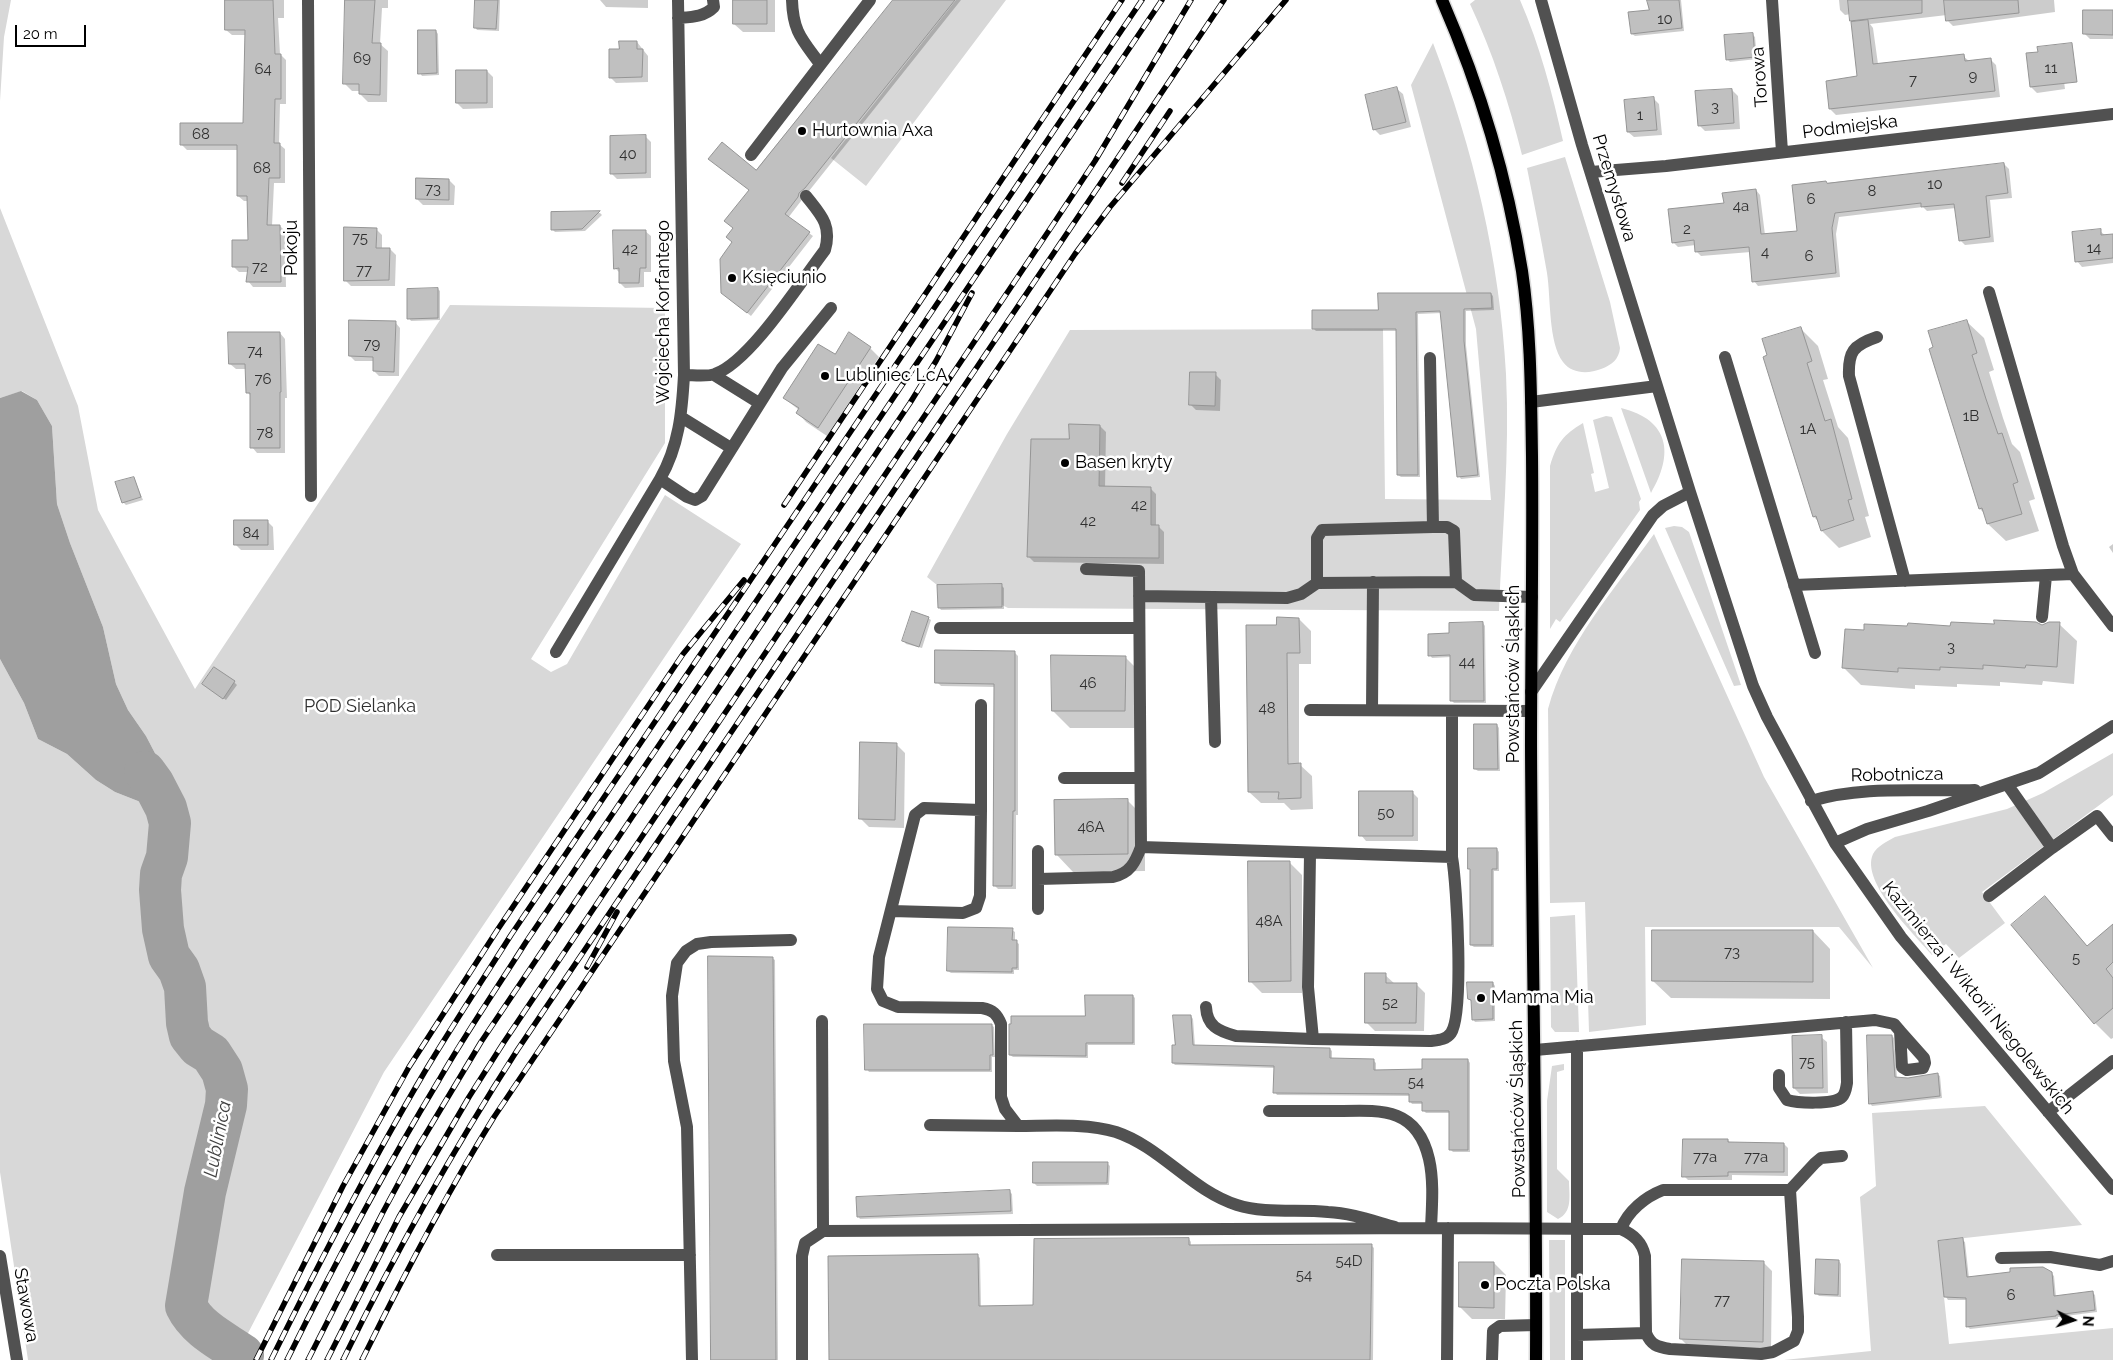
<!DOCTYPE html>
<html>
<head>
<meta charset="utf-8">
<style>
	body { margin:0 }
	#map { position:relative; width:2113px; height:1360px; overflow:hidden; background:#fff; font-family:Raleway,sans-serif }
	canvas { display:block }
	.north { position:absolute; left:2048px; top:1295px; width:50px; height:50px; -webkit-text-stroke:4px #fff; paint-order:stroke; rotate:94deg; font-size:14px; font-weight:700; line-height:20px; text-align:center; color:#000 }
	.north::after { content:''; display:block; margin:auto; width:18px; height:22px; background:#000; clip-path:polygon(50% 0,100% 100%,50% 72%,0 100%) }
	.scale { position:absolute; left:15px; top:25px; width:71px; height:22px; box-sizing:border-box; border:2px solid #000; border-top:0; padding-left:6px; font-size:15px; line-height:18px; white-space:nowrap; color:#000; -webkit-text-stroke:4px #fff; paint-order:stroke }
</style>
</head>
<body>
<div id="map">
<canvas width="2113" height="1360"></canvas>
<div class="north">N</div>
<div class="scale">20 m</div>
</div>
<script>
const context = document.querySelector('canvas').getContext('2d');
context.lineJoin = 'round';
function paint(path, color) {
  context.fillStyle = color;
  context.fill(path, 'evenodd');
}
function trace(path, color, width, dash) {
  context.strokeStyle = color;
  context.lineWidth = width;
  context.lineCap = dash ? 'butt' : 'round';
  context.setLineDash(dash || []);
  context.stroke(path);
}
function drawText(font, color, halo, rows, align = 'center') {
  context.font = font + ' Raleway,sans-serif';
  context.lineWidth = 5;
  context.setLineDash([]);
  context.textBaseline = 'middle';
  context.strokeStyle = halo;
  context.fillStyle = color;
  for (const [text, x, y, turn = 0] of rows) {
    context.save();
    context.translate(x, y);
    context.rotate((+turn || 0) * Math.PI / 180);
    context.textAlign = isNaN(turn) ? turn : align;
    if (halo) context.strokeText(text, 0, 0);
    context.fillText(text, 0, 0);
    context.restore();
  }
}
const green = new Path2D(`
	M0,0H11L4,37L0,101Z
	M956,0H1006L866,186L831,158Z
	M1475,0H1520C1540,46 1552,92 1563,141L1522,155C1509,103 1493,53 1470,4Z
	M1433,43C1473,148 1500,261 1506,374C1510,453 1502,533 1499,611L1008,608L1002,605V584L937,585L927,577L1007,434L1070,330L1383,329L1385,499L1491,500L1476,329L1411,85Z
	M1565,157L1610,302L1620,348C1619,359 1612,365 1601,369C1588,374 1572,374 1563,362C1548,342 1551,298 1547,273C1541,238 1534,203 1527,168Z
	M0,208L78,406L98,510L195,689L450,305L665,308V443L531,659L551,672L567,664L665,495L741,544L384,1072L234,1360H28L0,1172V659L24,703L38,739L67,754L96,780L115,792L143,803L169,823V780L146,736L128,710L116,684L103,627L70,543L57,504L52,426L37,400L22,391L0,398Z
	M1621,408C1670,420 1674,454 1651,493Z
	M1606,416L1612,417L1641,499L1639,502L1640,510L1560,622L1556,619L1550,629V466C1557,443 1563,435 1583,423L1594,473L1591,474L1595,492L1609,488L1593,420Z
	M1674,526L1682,527L1689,532L1741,685L1734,686L1665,528Z
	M1654,534L1764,777L1873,968L1839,927H1645L1646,1025L1589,1032L1585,902L1550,903L1548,709C1566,643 1615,589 1654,534Z
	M2113,753V795L1982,892L2005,923L1959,958L1946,944L1932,955C1915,935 1860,882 1873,854C1877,846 1888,841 1895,837L2007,809L2043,793Z
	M1575,915L1579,1032H1555L1551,1027L1550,917Z
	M1564,1064V1070L1557,1072V1169L1569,1181C1569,1195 1573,1212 1558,1219L1547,1212V1101L1552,1066Z
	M1985,1106L2082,1225L1938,1241L1949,1344L2113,1328V1360H1784L1871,1351L1860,1197L1876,1186L1872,1113Z
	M1549,1240H1565V1360H1550Z`);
const water = new Path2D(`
	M21,391L37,400L52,426L57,504L70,543L103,627L116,684L128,710L146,736L169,780L168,810L170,823L143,803L115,792L96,780L67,754L38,739L24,703L0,659V398Z`);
const shadow = new Path2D(`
	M226,0H284V18H278L280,54L286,60V104H280L279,144L285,149V183H274L272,226H280L285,231L286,287H253L248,281V272H239L234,267L249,241L248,201H244L238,196L239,150H187L181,144L244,124L246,35H232L226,30Z
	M345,0H388V8H382L380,44L388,51L387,102H368L360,94V91H352L344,83Z
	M476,0H500L499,31L477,30L475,27Z
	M600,0H648V8L606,7Z
	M734,0H775V32H743L734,24Z
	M893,0H961L809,191L802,196L801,201L788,218L813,236L751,316L726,296L734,228L757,171Z
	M1649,0H1681L1684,31L1635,36L1632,34L1650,11Z
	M1839,0H2054L2055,12L1953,26L1947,20V15L1870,24L1873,28L1878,64L1963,56L1969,61L1990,59L1996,65L2000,97L1836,115L1830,109L1858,77L1855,23L1852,20L1851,14L1845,15L1840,10Z
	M2113,11V39H2090L2085,34Z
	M436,31L438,34L439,75L422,76L420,73Z
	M1752,34L1755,37L1757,59L1730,62L1727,59Z
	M637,42L648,56V82L616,83L610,77L620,50Z
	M2060,52L2065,89L2037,93L2031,87L2039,53Z
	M487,71L493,77V108L463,109L457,103Z
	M1397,89L1403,94L1411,127L1380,135L1374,129Z
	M1732,90L1738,96L1740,129L1705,131L1699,125Z
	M1653,98L1659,104L1662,135L1634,137L1628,132Z
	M645,136L651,142V178L617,179L611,173Z
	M2004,164L2009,169L2012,198L1990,200L1994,242L1965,245L1960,240L1956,208L1927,211L1923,207L1839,217L1836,234L1840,277L1758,286L1754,281L1751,252L1701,256L1697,252L1696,245L1678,247L1673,242L1725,204L1756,190L1760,195L1765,235L1798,232L1828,184Z
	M449,180L455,186L454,205H423L417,199Z
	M552,213H600L602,215L585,231L555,232L552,229Z
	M376,229L382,235V249H390L396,255L395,286H351L345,280Z
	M645,231L651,236V272H644V287L625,288L620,283V273L615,268Z
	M2100,231L2106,236L2113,235V263L2082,267L2077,261Z
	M438,289L440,291V320L411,321L409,318Z
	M1491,294L1493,296L1494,310L1466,311V345L1480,477L1461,479L1459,476L1442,313L1418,314L1420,477H1401L1398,475L1397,331H1316L1313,328L1379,311Z
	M1966,321L1984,338L1994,370L1989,372L2003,418L2012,444L2020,452L2035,499L2029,501L2039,531L2006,541L1988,524L1985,514L1980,509Z
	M395,322L400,328L399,376H379L374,371V361H355L350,356Z
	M1801,329L1818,346L1828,379L1823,380L1838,427L1848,438L1869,516L1865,517L1871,537L1839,548L1822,531L1819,522L1814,517L1765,357Z
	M280,333L285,339L287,398H285V453H257L252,447L251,396L247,392V369H236L230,364Z
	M870,348L879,357L827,436L806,422L798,413L799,410L784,398L835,356Z
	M1215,374L1221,380L1220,411L1196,410L1190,404Z
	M1100,426L1106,432L1105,488L1151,489L1156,494V527H1159L1164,532V564L1034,562L1028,556L1070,441Z
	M134,478L143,500L126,505L123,502Z
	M268,522L273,527L274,550H241L235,544Z
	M2113,544V553L2109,547Z
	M1001,585L1004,588V609L941,610L939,607Z
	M928,618L931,620L922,648L906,644L904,641Z
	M1299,619L1311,631V664H1299V764L1312,776L1313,809L1291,810L1284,803H1261L1249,792L1278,626Z
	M1483,623L1485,626L1486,703H1454L1452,701L1451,657L1432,658L1430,655L1451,635Z
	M2059,624L2077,641L2074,684L2043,681L2042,685L2000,682V686L1957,684V687L1915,685V689L1861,685L1844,668L1865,631L1951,627L2042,626Z
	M1014,652L1018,656V815H1016V889H998L994,885L996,687L941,686L937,682Z
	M1125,657L1143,675L1142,728H1070L1053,711Z
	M234,682L237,685L226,700L206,686Z
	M1497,725L1499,728L1500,771H1478L1475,769Z
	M896,744L905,753L904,828L869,827L860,818Z
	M1412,792L1418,798V841H1366L1361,835Z
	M1127,800L1145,818V871L1073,872L1056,854Z
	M1497,849L1499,852V871H1494V947H1474L1471,945Z
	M1290,863L1302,875V993H1262L1250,981Z
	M2045,898L2088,947L2113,925V1038L2111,1039L2095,1023Z
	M1012,930L1015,932V941L1019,944V970H1014V974L951,973L948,971Z
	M1813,931L1830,949V999L1671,998L1653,981Z
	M772,958L775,960L778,1360H712Z
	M1385,975L1395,984H1416L1425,993L1424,1031H1375L1366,1022Z
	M1493,983L1495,986V1021L1475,1022L1473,1019L1472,1002L1469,999Z
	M1133,996L1135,998V1045H1088V1058L1013,1057L1010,1055L1012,1025L1086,1017Z
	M1191,1016L1193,1019L1195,1046L1330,1049L1332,1051V1060H1373L1376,1063V1071L1423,1070L1468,1060L1470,1063V1152H1453L1450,1149V1113H1426L1423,1110V1104H1412L1410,1101V1096L1277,1095L1275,1092V1068L1175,1065L1173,1063L1176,1046Z
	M991,1025L994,1027L995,1057H992V1072H869L867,1069Z
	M1892,1036L1894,1038L1897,1078L1908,1079L1937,1074L1940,1076L1942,1098L1872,1106L1870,1103Z
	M1821,1037L1827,1042L1828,1093L1800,1094L1794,1088Z
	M1728,1140L1731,1144H1784L1788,1148V1176L1732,1175V1180H1688L1684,1176Z
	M1107,1163L1110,1166L1109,1185L1037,1186L1034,1183Z
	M1010,1192L1012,1194L1013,1214L860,1219L858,1216Z
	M1189,1239L1191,1242V1246L1371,1245L1374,1248L1373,1360H830L977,1255L980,1258L981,1308L1035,1306Z
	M1962,1240L1965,1242L1969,1278L2051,1273L2054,1276L2056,1297L2092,1292L2095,1295L2097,1312L2058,1317V1319L1970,1329L1967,1326L1968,1300H1948L1946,1297Z
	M1839,1261L1841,1264V1297L1819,1296L1817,1294Z
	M1763,1262L1772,1271L1771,1350L1690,1348L1681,1339Z
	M1494,1263L1506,1275L1505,1319H1472L1460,1307Z`);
const river = new Path2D(`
	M145,772L153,783L166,808L170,823L167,857L161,874L160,890L163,929L169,956L179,970L185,987L187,1023L190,1036L198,1046L211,1054L222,1071L227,1089L226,1105L205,1192L186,1306C197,1329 223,1341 243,1355`);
const building = new Path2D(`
	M225,0H273L275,54H281V99H275L274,143H280V178H269L267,225H280L281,282H246L248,267H232V240H248L247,196H237V145H180V123H243L245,30H225Z
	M345,0H375L372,43H381L380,95L359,94V84H343Z
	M475,0H498L496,29L474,28Z
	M733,0H767V24H733Z
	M893,0H955L805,188L799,193L798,197L785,214L810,232L747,313L721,293L720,259L732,242L726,237L733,228L724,221L749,190L708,159L722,142L756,170Z
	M1647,0H1679L1682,28L1631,34L1628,12L1649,10Z
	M1848,0H1922V13L1850,21Z
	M1944,0H2018L2019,13L1946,21Z
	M2083,10H2113V35L2083,34Z
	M1868,20L1873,64L1964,54L1965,61L1991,58L1995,91L1829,109L1826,81L1857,76L1851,22Z
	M418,30H436L437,73L418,74Z
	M1753,33L1755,57L1726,60L1724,35Z
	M619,41H637V49H643L642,77L609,78V49H619Z
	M2072,43L2077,82L2030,87L2026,53L2038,52L2037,47Z
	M456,70H487V103H456Z
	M1397,87L1406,122L1373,130L1365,95Z
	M1732,89L1734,123L1698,126L1695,91Z
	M1654,97L1657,130L1627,132L1624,100Z
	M646,135V173L610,174V136Z
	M2004,163L2008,193L1986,196L1990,237L1959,241L1954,204L1921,207V203L1835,213L1832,228L1836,273L1752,282L1749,247L1695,252L1694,240L1672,243L1668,209L1724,203L1722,193L1756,189L1761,234L1797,231L1792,185L1826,181L1827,183Z
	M416,178L449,179V200L416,199Z
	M600,211L582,229L551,230V212Z
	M344,227L377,228L376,248H390L389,280L344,281Z
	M2101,229V235L2113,234V258L2075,262L2072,232Z
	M613,230H646V268H640L639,283H619V268L614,269Z
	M438,288V318L407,319V289Z
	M1378,293H1491L1492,308L1464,309V341L1478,475L1457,477L1440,311L1416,312L1418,475H1397L1396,329H1312V310H1378Z
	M349,320L396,321L394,372L373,371V357L349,356Z
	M1967,320L1977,353L1972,355L1986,399L1998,434L2002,433L2018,482L2013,484L2022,514L1987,524L1982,508L1979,509L1929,349L1933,347L1928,331Z
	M1801,327L1812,361L1807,363L1825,421L1831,419L1852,499L1848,500L1854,520L1821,531L1816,516L1813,517L1763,357L1767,355L1762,339Z
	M228,332H280L281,392H280V448H250V393H246L245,364H229Z
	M849,332L871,347L818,428L796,413L799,408L783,398L818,344L835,354Z
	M1190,372H1216L1215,406L1189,405Z
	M1069,424L1100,425L1099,486L1151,487V525H1159V558L1027,557L1031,439H1069Z
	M134,477L141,497L122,503L115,482Z
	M234,520H268V545H234Z
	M1002,584V607L938,608L937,585Z
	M912,611L929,617L919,647L902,641Z
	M1277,617L1299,618L1300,653H1287L1288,764L1301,763V798L1278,799L1279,792H1248L1246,625H1276Z
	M1994,620L2036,622L2042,625L2049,622H2060L2057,667L2026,665L2025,668L1983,665V669L1940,667V670L1898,668V672L1842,668L1845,629L1864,630V624L1907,626L1908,623L1950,626L1951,622L1994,624Z
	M1483,622L1484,701H1450V655L1428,656V634L1449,633V623Z
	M935,650L1015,651V811H1013L1012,886H993L994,684L935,683Z
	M1051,655L1126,656L1125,711H1052Z
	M214,667L235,681L223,699L202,684Z
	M1474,724H1497L1498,769H1474Z
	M860,742L897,743L895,820L859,819Z
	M1359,791H1413V836H1359Z
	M1128,799V854L1055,855L1054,800Z
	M1468,848H1497V869H1492V945H1470V869H1468Z
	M1248,861H1290L1291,981L1249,982Z
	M2045,896L2087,946L2113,924V962L2106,969L2113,978V1008L2094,1024L2011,925Z
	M948,927L1013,928L1012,940H1017V968H1012V972L947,971Z
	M1652,930H1813V982L1652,981Z
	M708,956L773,957L776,1360H711Z
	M1365,973H1386V983H1417L1416,1023H1365Z
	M1467,982H1493V1019L1472,1020L1471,1000L1468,999Z
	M1085,995H1133V1043H1086V1056L1009,1055V1024H1011V1016H1085Z
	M1173,1015H1191L1193,1045L1330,1048V1058L1374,1059V1070L1422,1069V1059H1468V1150H1449V1111H1422V1102H1409V1094L1273,1093L1274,1066L1172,1063V1045H1175Z
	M864,1024H992L993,1055H990V1070H865Z
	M1822,1035L1823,1088H1793L1792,1036Z
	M1867,1035H1892L1895,1077L1908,1078L1938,1073L1940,1096L1869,1104Z
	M1683,1139H1728V1142L1784,1143V1172H1728V1176L1682,1177Z
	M1033,1162H1108L1107,1183H1033Z
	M1010,1190L1011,1211L857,1217L856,1197Z
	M1189,1238V1245L1372,1244L1370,1360H829L828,1256L978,1254L979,1306L1033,1305L1034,1239Z
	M1963,1238L1967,1277L2010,1272V1268L2043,1267L2052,1272L2054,1296L2093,1291L2095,1310L2056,1315V1316L1966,1327V1298L1944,1297L1938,1241Z
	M1682,1259L1764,1261L1763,1342L1680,1339Z
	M1816,1259L1839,1260L1838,1295L1815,1294Z
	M1459,1262H1494V1308L1459,1307Z`);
const minor = new Path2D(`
	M308,0L311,496
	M792,0C793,32 802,39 820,64
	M1541,0L1582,145L1690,492L1753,686L1767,717L1835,843L1901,937L2113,1189
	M1772,0L1782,152
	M678,18C692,17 704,17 714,7L713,0
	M751,155L870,0
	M1591,172L1666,166L2113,114
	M1989,292L2063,546L2073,574
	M1877,337C1853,345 1848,352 1849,376L1905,581
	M1725,357L1815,653
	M1430,358L1433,527
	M684,375C693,375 707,377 715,374C750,362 801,281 825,250C832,225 821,215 806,196
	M714,375L759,403
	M1531,402L1657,386
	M681,417L731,448
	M660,479L687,497L695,500L702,496L782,368L831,308
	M1086,569L1139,571L1141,847L1452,857V711
	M1317,583V538L1322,530L1433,527H1447L1454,531L1456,582
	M1794,585L2073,574L2113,626
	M1139,596L1287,598L1301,594L1317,583L1456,582L1474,595L1532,597
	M1211,597L1215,742
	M2042,617L2046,576
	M940,628H1139
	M556,652L660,479C679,446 682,412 684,375L678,0
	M1531,692L1653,515L1663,506L1690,492
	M1310,710L1531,711
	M1372,710L1373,582
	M1064,778H1139
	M2007,784L2052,848L2097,816L2113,836
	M1811,801C1864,785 1921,792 1975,790
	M981,810V705
	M1835,843L1867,829L1928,811L2039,773L2113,726
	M1310,854L1308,987L1313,1039L1430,1041C1438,1040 1446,1040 1451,1033C1464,1014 1457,885 1452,857
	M1038,879V851
	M1989,896L2052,848
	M1038,909V879L1113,877C1130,873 1135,863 1141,847
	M892,911L963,913L976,908L980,896L981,810L924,808L915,815L879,957L877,989L883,1001L898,1007L982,1008C993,1010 997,1014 1001,1024V1097L1005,1109L1018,1126C1049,1126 1086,1123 1116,1132C1161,1147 1192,1191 1237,1205C1265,1214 1298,1209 1328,1212C1351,1213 1373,1221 1395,1227
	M1206,1007C1207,1026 1218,1031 1236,1036L1313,1039
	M822,1021L823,1231
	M1577,1046V1360
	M1535,1050L1875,1020L1894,1024L1900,1031L1902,1067L1907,1070L1923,1068L1925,1063L1924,1058L1900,1031
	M1779,1075V1088L1787,1100C1797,1103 1834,1105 1842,1097C1846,1093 1846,1088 1847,1083L1846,1022
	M1269,1111C1292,1111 1315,1111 1338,1111C1381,1110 1417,1107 1429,1159C1434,1181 1432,1205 1431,1228L1621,1229C1634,1235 1642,1242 1645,1256L1646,1333L1577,1335
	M2048,1112L2113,1061
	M930,1125L1018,1126
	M1790,1190L1815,1163L1821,1158L1842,1156
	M1621,1229C1628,1211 1645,1197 1663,1190H1790L1798,1317V1331L1794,1341L1773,1352L1761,1354L1670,1349C1657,1347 1651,1345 1646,1333
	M497,1255H690
	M0,1256L17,1360
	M2001,1258L2050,1257L2100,1265L2113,1261
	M692,1360L687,1127L674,1061L672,996L677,963L686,951L697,944L711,942L791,940
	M802,1360V1256L805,1243L823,1231L1431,1228
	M1447,1360L1448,1228
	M1492,1360L1493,1331L1500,1326L1536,1325`);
const major = new Path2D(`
	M1442,0C1480,87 1507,177 1522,271C1531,332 1531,395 1532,456C1533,553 1531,650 1531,746C1532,951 1537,1155 1536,1360`);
const rail = new Path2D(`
	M1122,183L1170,111
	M784,505L1122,0
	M587,967L617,912
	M256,1360L343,1186L409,1067L498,929L683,654L744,580
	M271,1360C319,1263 369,1166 424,1073C452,1026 482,981 511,935L1142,0
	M287,1360C334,1265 384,1171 439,1080C466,1033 497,988 526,942L1162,0
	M308,1360L383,1212L418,1147L481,1042L910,403L936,361L972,293
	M327,1360L399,1217L469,1097L504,1042L1054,223L1095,161L1191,0
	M343,1360C395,1253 453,1150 518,1049L1224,0
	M362,1360C403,1277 445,1196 494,1117L1075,254L1110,207L1286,0`);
const markers = [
	[802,131,5,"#000"],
	[732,278,5,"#000"],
	[825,376,5,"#000"],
	[1065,463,5,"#000"],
	[1481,998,5,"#000"],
	[1485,1285,5,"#000"]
];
const numberNames = [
	["10",1665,19],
	["69",362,58],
	["11",2051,68],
	["64",263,69],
	["9",1973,76],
	["7",1913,80],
	["3",1715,107],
	["1",1640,115],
	["68",201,134],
	["40",628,154],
	["68",262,168],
	["10",1935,184],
	["73",433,189],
	["8",1872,191],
	["6",1811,199],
	["4a",1741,206],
	["2",1687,229],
	["75",360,238],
	["14",2094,248],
	["42",630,249],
	["4",1765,252],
	["6",1809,256],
	["72",260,267],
	["77",364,270],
	["79",372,344],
	["74",255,351],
	["76",263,379],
	["1B",1971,416],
	["1A",1808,429],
	["78",265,433],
	["42",1139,505],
	["42",1088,521],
	["84",251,533],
	["3",1951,647],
	["44",1467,662],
	["46",1088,683],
	["48",1267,708],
	["50",1386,813],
	["46A",1091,827],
	["48A",1269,921],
	["73",1732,952],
	["5",2076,958],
	["52",1390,1003],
	["75",1807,1062],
	["54",1416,1082],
	["77a",1705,1157],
	["77a",1756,1157],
	["54D",1349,1261],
	["54",1304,1275],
	["6",2011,1295],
	["77",1722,1300]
];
const streetNames = [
	["Torowa",1760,77,-94],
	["Podmiejska",1850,127,-7],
	["Przemysłowa",1614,188,73],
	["Pokoju",292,248,-90],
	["Wojciecha Korfantego",664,312,-90],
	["Powstańców Śląskich",1514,674,-90],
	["Robotnicza",1897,775,-1],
	["Kazimierza i Wiktorii Niegolewskich",1978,998,51],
	["Powstańców Śląskich",1518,1109,-91],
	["Stawowa",26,1305,80]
];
const poiNames = [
	["Hurtownia Axa",812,131],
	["Księciunio",742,278],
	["Lubliniec LcA",835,376],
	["Basen kryty",1075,463],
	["Mamma Mia",1491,998],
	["Poczta Polska",1495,1285]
];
const parkNames = [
	["POD Sielanka",360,707]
];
const waterNames = [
	["Lublinica",218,1139,-79]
];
paint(green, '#d8d8d8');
paint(water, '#9f9f9f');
paint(shadow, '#0003');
trace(river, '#9f9f9f', 42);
paint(building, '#c0c0c0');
trace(building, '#959595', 1);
trace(major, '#dbdbdb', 15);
trace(minor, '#515151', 12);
trace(major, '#000', 12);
trace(rail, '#000', 5.5);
trace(rail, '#fff', 4, [11]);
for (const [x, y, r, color] of markers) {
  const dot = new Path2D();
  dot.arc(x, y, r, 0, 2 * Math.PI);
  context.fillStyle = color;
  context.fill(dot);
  trace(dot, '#fff', 2);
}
drawText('15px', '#303030', null, numberNames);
drawText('18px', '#000', '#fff', streetNames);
drawText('18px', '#000', '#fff', poiNames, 'left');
drawText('18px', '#2f2f2f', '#fff', parkNames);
drawText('italic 19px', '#404040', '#fff', waterNames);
</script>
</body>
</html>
